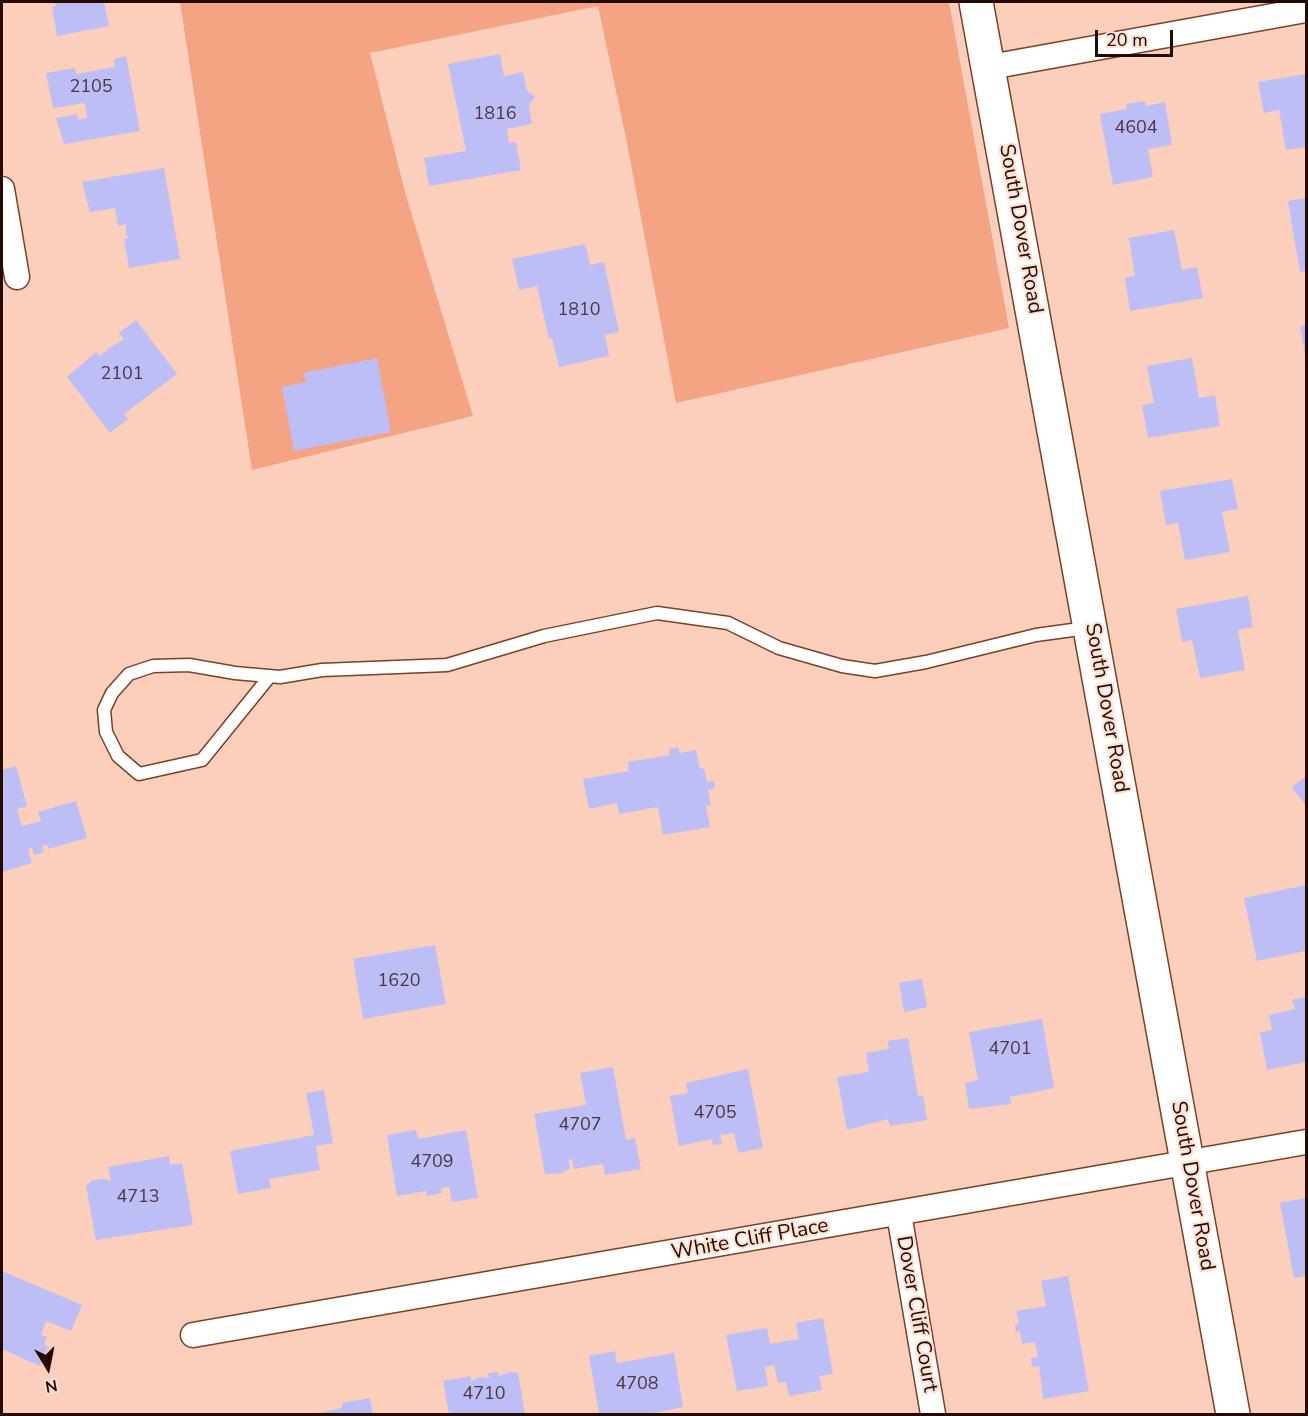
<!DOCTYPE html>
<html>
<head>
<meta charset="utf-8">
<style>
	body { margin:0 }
	#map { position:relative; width:1308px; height:1416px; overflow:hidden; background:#fccfbc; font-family:"Nunito Sans",sans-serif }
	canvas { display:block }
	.frame { position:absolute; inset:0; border:3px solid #240b02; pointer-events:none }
	.north { position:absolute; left:18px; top:1338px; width:60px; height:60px; -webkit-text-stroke:4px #ffe0d3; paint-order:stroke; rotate:170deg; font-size:16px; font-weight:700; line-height:24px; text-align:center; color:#240b02 }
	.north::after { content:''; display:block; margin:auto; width:21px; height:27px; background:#240b02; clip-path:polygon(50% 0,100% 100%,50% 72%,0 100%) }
	.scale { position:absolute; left:1095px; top:30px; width:78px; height:27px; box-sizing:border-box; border:3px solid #240b02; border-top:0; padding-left:8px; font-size:18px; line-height:21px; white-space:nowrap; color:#240b02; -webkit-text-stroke:4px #ffe0d3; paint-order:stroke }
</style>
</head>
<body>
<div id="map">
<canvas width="1308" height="1416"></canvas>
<div class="frame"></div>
<div class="north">N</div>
<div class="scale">20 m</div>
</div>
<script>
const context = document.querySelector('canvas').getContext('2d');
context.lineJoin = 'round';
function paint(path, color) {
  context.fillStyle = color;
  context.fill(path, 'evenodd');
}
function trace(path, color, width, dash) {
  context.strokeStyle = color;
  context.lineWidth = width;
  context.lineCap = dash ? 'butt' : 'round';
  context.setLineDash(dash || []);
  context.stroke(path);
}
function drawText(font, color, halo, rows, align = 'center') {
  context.font = font + ' "Nunito Sans",sans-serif';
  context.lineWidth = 4.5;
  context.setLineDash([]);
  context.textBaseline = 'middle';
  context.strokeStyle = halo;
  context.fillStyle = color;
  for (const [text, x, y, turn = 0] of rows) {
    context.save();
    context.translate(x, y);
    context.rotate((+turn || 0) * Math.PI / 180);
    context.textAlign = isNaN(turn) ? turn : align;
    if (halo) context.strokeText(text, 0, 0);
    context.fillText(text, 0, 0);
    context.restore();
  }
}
const green = new Path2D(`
	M180,2H949L1009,328L676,403L626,138L598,6L370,53L405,192L473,416L252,470Z`);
const building = new Path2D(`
	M55,2H104L109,26L57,36L52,7L56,6Z
	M500,54L504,76L523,72L527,91L535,97L529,105L532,124L507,129L509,143L516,142L521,170L429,186L424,158L466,151L448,64Z
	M126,56L140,131L64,144L56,118L77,114L78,120L87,118L85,103L53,108L46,73L75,68L76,74L115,67L114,59Z
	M1306,74V147L1286,150L1279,110L1264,113L1258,82Z
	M1145,101L1146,106L1165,102L1172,145L1148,149L1153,177L1113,185L1100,114L1127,109L1126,104Z
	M164,168L180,259L129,268L124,239L129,238L126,234V224L118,226L115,208L90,212L82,182Z
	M1306,198V271L1300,272L1288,201Z
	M1174,230L1182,270L1197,267L1203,298L1130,311L1125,278L1135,276L1129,238Z
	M585,244L590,265L604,262L619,332L605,335L609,356L559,367L552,338L549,339L537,286L519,290L512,259Z
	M136,320L177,374L124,414L128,419L110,433L67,377L96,352L99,356L105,351L107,353L106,350L124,339L119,333Z
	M1306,325V354L1305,355L1300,326Z
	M377,358L391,432L294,451L282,387L306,382L304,373Z
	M1192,358L1199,398L1215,395L1220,426L1148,438L1142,405L1154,403L1147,366Z
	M1232,479L1238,509L1222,512L1230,552L1185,560L1178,523L1166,525L1160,491Z
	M1248,596L1253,627L1238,630L1245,670L1200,678L1192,640L1182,642L1176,609Z
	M678,747L680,753L696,750L700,769L704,768L707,782L714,781L715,788L708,790L711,805L706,806L710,827L663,835L658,807L619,814L617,803L589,809L583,779L629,771L628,762L670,755L669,749Z
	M16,766L27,806L17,809L22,826L41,821L38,812L76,801L87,838L48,849L47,844L42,846L44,852L34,855L32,848L28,849L32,863L2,872V770Z
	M1306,776V806L1292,787Z
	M1306,885V951L1257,961L1244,898Z
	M435,945L446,1004L363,1019L353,959Z
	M922,979L927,1007L904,1012L899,983Z
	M1306,997V1062L1267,1070L1260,1032L1272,1030L1269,1015L1295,1009L1292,1000Z
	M1042,1019L1054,1088L1010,1097L1011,1104L969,1109L965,1083L978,1080L969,1032Z
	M908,1038L918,1096L923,1095L927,1120L890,1126L888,1119L847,1130L837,1077L869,1072L866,1053L889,1049L888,1041Z
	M613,1067L626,1140L635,1138L641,1169L605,1175L603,1164L574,1169L572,1159L569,1160L570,1169L563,1171L564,1173L545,1174L534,1114L586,1105L580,1073Z
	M748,1069L763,1148L738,1153L734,1133L720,1135L722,1144L713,1145L712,1139L679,1146L670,1096L688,1093L686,1083Z
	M324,1090L333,1143L316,1146L320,1170L269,1179L271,1188L238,1194L230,1151L314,1135L306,1093Z
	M416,1130L418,1139L466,1130L478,1198L452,1202L449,1187L441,1188L442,1193L427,1196L426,1191L397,1196L387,1135Z
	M169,1156L170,1165L182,1163L193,1225L96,1240L86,1186L93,1180L103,1179L111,1181L108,1167Z
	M1306,1198V1276L1294,1278L1280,1203Z
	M2,1271L82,1305L71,1331L46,1321L41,1335L47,1337L44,1345L48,1347L40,1366L2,1349Z
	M1068,1276L1089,1391L1043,1399L1039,1366L1032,1367L1031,1358L1038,1357L1035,1342L1022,1344L1020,1331L1016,1332L1015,1325L1019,1324L1016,1311L1046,1306L1041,1281Z
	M823,1318L833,1374L819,1376L822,1390L789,1396L786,1382L778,1383L774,1365L765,1367L768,1386L737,1391L726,1335L767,1328L770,1344L799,1339L796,1323Z
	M615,1351L617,1363L674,1353L683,1407L649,1414L599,1413L589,1356Z
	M498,1372V1376L511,1372L518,1373L525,1414H449L443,1381L471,1376V1381L480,1377L489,1378L488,1373Z
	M370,1398L373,1414H314L342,1408V1403Z`);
const lane = new Path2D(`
	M270,676L202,760L139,774L118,756L106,732L104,710L112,693L129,674L153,666L189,665L235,673L280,677L322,670L447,665L544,636L657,613L728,623L779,648L842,666L875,671L926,662L1036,635L1087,628`);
const street = new Path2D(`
	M990,67L1306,10
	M2,189L17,277
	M899,1214L933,1414
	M193,1335L1306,1142`);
const secondary = new Path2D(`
	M976,2L1233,1414`);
const numberNames = [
	["2105",91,88],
	["1816",495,115],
	["4604",1136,129],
	["1810",579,311],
	["2101",122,375],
	["1620",399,982],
	["4701",1010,1050],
	["4705",715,1114],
	["4707",580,1126],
	["4709",432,1163],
	["4713",138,1198],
	["4708",637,1385],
	["4710",484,1395]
];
const streetNames = [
	["South Dover Road",1020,229,80],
	["South Dover Road",1106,708,80],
	["South Dover Road",1192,1186,80],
	["White Cliff Place",750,1240,-10],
	["Dover Cliff Court",916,1314,80]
];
paint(green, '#f4a482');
paint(building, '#bdbef5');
trace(lane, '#7d3f23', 15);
trace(street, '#7d3f23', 27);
trace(secondary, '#7d3f23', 36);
trace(lane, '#fff', 12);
trace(street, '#fff', 24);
trace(secondary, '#fff', 33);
drawText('18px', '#4a383f', null, numberNames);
drawText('21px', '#240b02', '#ffe0d3', streetNames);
</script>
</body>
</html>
